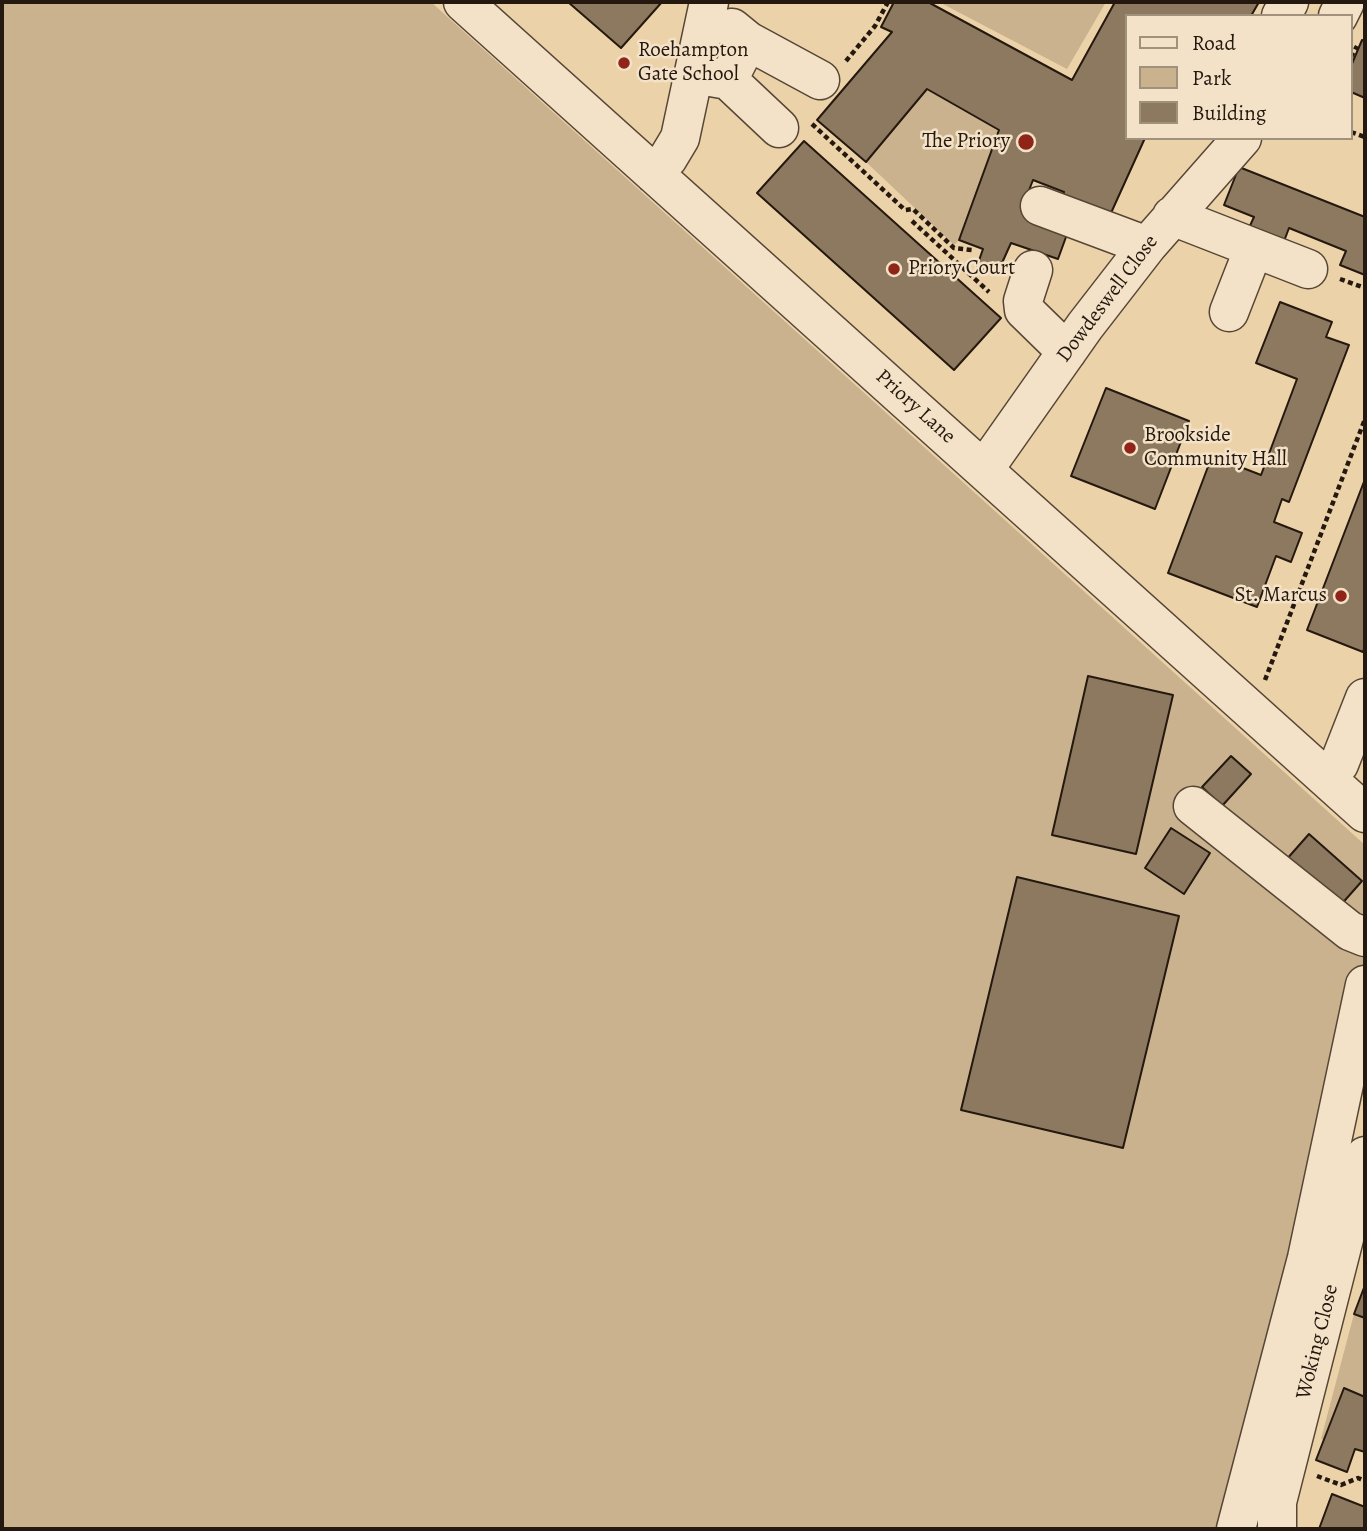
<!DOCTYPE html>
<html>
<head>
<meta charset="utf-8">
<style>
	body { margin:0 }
	#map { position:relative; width:1367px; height:1531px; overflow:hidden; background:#ecd2a9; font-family:Alegreya,serif }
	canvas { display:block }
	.frame { position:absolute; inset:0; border:4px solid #24180f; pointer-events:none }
	.legend { position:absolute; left:1125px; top:14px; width:228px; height:126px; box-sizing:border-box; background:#f3e2c7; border:2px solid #a0917d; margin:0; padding:9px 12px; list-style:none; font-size:21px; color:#24180f }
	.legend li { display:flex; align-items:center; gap:14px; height:35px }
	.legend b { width:35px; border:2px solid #a0917d }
</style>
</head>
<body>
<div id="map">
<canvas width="1367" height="1531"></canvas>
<div class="frame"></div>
<ul class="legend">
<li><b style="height:9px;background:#f3e2c7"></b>Road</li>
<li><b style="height:19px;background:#cab28f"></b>Park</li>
<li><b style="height:19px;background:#8c795f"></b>Building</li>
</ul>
</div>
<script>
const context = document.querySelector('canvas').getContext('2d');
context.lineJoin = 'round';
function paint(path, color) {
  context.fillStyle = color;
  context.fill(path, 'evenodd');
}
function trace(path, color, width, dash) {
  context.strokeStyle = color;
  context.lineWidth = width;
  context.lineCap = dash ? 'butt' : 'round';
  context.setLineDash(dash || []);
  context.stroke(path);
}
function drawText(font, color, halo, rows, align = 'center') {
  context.font = font + ' Alegreya,serif';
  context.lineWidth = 5;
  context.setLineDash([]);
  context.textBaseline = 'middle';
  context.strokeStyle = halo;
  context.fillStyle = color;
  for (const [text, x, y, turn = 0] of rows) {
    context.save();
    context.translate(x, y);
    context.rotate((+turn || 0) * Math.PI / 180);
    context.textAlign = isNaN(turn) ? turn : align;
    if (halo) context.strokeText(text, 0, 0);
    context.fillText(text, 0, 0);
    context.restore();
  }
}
const green = new Path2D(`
	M2,2H431L1365,845V1060L1248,1529H2Z
	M939,2H1106L1067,69Z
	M927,89L999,130L959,240L954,245L866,162Z
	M1354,1314L1365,1318V1397L1344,1389L1324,1440L1321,1439Z`);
const building = new Path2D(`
	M568,2H662L621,48Z
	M894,2H928L1072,80L1115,2H1259L1251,16H1127V138H1145L1106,224L1058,205L1064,192L1033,180L1022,208L1070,226L1058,259L1011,243L997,274L977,266L983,249L959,240L999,130L927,89L866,162L817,120L892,32L881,27Z
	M1362,40L1365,41V98L1351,92V66Z
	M804,141L1001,318L954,370L757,193Z
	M1239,167L1365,217V275L1340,265L1346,251L1289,228L1283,244L1248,230L1254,217L1224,205Z
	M1280,302L1332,322L1326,337L1349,345L1289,502L1282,499L1274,522L1302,533L1291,562L1276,556L1257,607L1168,573L1212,456L1261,475L1297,379L1256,363Z
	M1106,388L1189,421L1155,509L1071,476Z
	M1365,479V646L1363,652L1307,630Z
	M1088,676L1173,695L1136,854L1052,835Z
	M1231,756L1251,774L1222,806L1202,787Z
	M1171,828L1210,853L1184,894L1145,868Z
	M1309,834L1362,881L1339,907L1286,860Z
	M1017,877L1179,916L1123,1148L961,1110Z
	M1365,1285V1318L1354,1314Z
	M1344,1388L1365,1397V1452L1355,1449L1347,1472L1316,1460Z
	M1332,1494L1365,1507V1529H1319Z`);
const path = new Path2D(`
	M1351,57L1357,46
	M846,61L875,26L888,2
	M812,124L905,210L913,209L954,248L972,250
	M1351,132L1365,137
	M912,221L989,292
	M1340,279L1365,288
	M1265,680L1365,419
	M1317,1476L1341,1485L1358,1478L1365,1481`);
const minor = new Path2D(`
	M463,2L1365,813
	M1281,16L1289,2
	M1338,16L1345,2
	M732,28L748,41L820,80
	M694,74L728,80L748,41
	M728,80L779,128
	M654,174L668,158L680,138L709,2
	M1040,206L1147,246
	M1172,216L1308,269
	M1033,270L1023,301L1024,310L1067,352
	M1229,312L1254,248
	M983,468L992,458L1085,326L1147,246L1242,138
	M1326,778L1339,764L1365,698
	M1193,806L1350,931L1365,937
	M1236,1529L1307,1258L1365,985
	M1277,1529V1502L1365,1156`);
const markers = [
	[624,63,7,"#8f2418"],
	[1026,142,9,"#8f2418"],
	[894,269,7,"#8f2418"],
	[1130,448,7,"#8f2418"],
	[1341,596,7,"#8f2418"]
];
const poiNames = [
	["Roehampton",638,51],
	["Gate School",638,75],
	["The Priory",1010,142,"right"],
	["Priory Court",908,269],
	["Brookside",1144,436],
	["Community Hall",1144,460],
	["St. Marcus",1327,596,"right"]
];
const streetNames = [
	["Dowdeswell Close",1108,299,-53],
	["Priory Lane",915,407,42],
	["Woking Close",1318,1342,-76]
];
paint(green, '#cab28f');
paint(building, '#8c795f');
trace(building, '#24180f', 2);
trace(minor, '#564636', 41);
trace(path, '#24180f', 4.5, [5, 3.5]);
trace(minor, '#f3e2c7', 38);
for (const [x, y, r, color] of markers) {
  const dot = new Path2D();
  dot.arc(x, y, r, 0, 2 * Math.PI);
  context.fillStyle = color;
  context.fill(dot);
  trace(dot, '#f3e2c7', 2.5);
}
drawText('21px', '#24180f', '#f3e2c7', poiNames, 'left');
drawText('21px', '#24180f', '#f3e2c7', streetNames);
</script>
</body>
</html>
